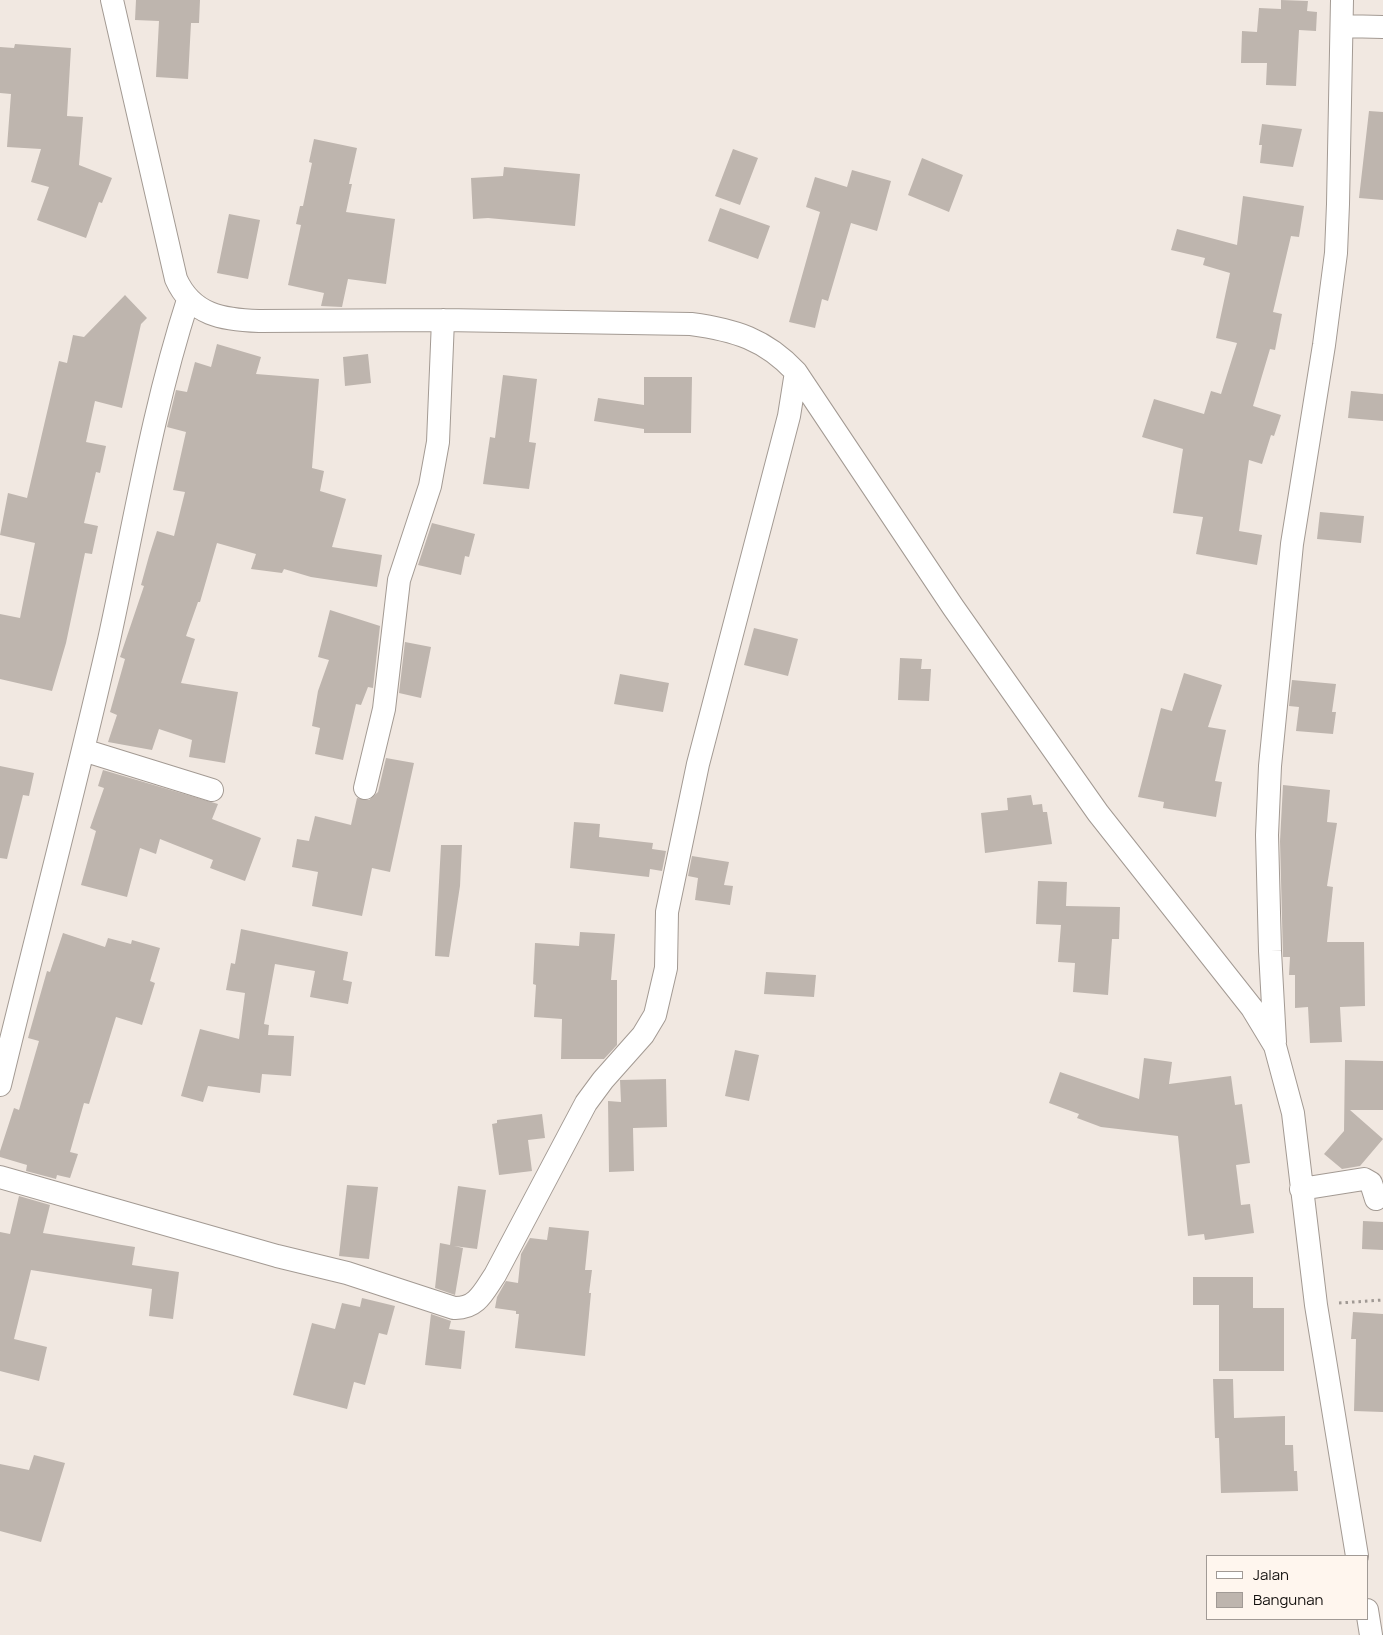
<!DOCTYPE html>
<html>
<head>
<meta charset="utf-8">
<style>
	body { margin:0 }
	#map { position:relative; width:1383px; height:1635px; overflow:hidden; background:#f1e8e1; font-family:Manrope,sans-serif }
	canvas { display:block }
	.legend { position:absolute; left:1206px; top:1555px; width:162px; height:65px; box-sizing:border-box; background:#fff6ee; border:1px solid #a19a95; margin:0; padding:6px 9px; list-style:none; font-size:15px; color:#14110f }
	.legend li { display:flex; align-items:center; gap:10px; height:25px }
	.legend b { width:25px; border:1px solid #a19a95 }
</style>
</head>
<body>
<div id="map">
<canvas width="1383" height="1635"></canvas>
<ul class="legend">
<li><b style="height:6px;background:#fff"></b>Jalan</li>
<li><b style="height:14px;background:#beb5ae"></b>Bangunan</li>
</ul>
</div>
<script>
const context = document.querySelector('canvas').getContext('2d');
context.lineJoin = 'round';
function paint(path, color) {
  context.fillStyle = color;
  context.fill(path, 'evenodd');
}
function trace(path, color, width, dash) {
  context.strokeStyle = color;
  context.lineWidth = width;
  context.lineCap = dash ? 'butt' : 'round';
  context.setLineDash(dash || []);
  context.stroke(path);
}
const building = new Path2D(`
	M136,0H200L199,23H191L188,79L156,77L159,21L135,20Z
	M1281,0L1308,1L1307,11L1317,12L1316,31L1299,30L1296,86L1266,85L1267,63H1241L1242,31L1257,32L1259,8L1281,9Z
	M15,44L71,48L67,116L83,117L79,165L112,178L102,203L99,202L86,238L37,220L49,187L31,182L41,149L7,147L11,94L0,93V47L14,48Z
	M1369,111L1383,112V200L1359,198Z
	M1262,124L1302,129L1293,167L1260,163L1262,145H1259Z
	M314,139L357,148L349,184H352L346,212L395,219L386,284L348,279L342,307L321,306L324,293L288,285L301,225L296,224L300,206H303L312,163L309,162Z
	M733,149L758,158L740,205L715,196Z
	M922,158L963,175L949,212L908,195Z
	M504,167L580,174L575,226L488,218L473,219L471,178L503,176Z
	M852,170L891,181L877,231L851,223L828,301L822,299L815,328L789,322L820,212L806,207L815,177L847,187Z
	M1243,196L1304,206L1299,237L1291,236L1273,312L1282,314L1275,350L1270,349L1253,406L1281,415L1274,436L1271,435L1262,464L1249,460L1239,531L1262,535L1257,565L1196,554L1203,517L1173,513L1183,449L1142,437L1154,399L1204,414L1211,391L1221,394L1237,343L1216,338L1230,273L1203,265L1205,258L1171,250L1177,229L1237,245Z
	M720,208L770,226L758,259L708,241Z
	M229,214L260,220L248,279L217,273Z
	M125,295L147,318L141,324L122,408L95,401L86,442L106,446L100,473L96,472L84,523L98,526L92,554L85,553L66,643L52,691L0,679V614L20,618L35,543L0,535L8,493L27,498L59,361L67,363L73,335L84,337Z
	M217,344L261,357L256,374L319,379L312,468L324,471L320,491L346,499L332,547L382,555L377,587L311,577L284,569L282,573L251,569L256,554L217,543L200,602H198L186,636L195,639L181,683L238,692L225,763L189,757L192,740L159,729L152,750L108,742L117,715L110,712L125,659L120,657L144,586L141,585L149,556L157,531L174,536L185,492L173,490L186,432L167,427L176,390L187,392L195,362L211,367Z
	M368,354L371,383L345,386L343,357Z
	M503,375L537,379L529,442L536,443L529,489L483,484L490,437L495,438Z
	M644,377H692L691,433H644V429L594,421L598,398L644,405Z
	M1351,391L1383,394V421L1348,418Z
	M1320,512L1364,516L1361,543L1317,539Z
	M432,523L475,534L469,557L465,556L461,575L418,565Z
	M330,610L380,626L373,688L368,687L361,705L356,704L343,760L315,754L320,728L312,726L318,691L329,660L318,657Z
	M754,628L798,639L788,676L744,665Z
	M405,642L431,647L421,698L399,693Z
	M900,658L922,659L921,669H931L929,701L898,700Z
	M1184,673L1222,685L1208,727L1226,730L1215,781L1222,782L1216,817L1163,808L1164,802L1138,797L1161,708L1172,711Z
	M620,674L669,683L663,712L614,704Z
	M1292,680L1336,684L1332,712H1336L1333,734L1296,731L1299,707L1289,706Z
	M386,758L414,763L390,872L372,868L362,916L312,906L318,872L292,867L297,839L309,841L315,816L351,825L357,798L369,800L378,792Z
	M0,766L34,773L29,796L23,795L7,859L0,858Z
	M103,770L218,804L212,819L261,838L245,881L210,868L213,860L160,839L156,854L140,848L127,897L81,885L96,831L90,828L104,788L98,786Z
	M1283,785L1330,790L1327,822L1337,823L1327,886L1333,887L1327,942H1364L1365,1006L1340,1007L1342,1042L1310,1043L1308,1007L1295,1008V975H1289L1290,957H1283L1280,841Z
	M1031,795L1033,805L1042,804L1043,812H1047L1052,844L985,853L981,813L1008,810L1007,798Z
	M574,822L600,824L599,837L653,843L652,849L666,851L662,871L650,869L649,877L570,868Z
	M441,845H462L460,886L449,957L435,956Z
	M692,856L729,862L724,885L733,886L730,905L695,900L698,878L688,876Z
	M1038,881L1067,882L1066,906L1120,907L1119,939H1112L1108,995L1073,992L1075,963L1058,962L1061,925L1036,924Z
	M241,929L348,952L343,980L352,982L348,1004L310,997L315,971L275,964L264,1024L269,1025L268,1035L294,1036L291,1076L262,1074L260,1093L208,1086L203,1102L181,1096L200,1029L239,1039L245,993L226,990L231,963L235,964Z
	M580,932L615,934L611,980H617V1045L604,1059H561L562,1019L534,1017L536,985L533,984L535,943L579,946Z
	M63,933L105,947L108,938L131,944L132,940L160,948L150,981L155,983L142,1025L116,1017L89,1104L84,1103L70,1152L78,1154L70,1178L57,1175L56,1179L26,1171L27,1165L0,1157V1151L14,1108L19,1110L39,1041L28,1038L47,971L50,972Z
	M766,972L816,975L814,997L764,994Z
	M735,1050L759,1055L749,1101L725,1096Z
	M1144,1058L1172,1062L1169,1084L1231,1076L1235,1105L1242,1104L1250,1163L1236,1165L1241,1205L1250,1204L1254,1233L1205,1240L1204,1234L1188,1236L1178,1136L1101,1127L1077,1118L1079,1114L1049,1103L1060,1072L1139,1099Z
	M1345,1060L1383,1061V1110H1350L1383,1139L1360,1166L1342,1169L1324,1154L1344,1131Z
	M666,1079L667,1127L633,1128L634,1171L609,1172L608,1101L621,1102L620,1080Z
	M542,1114L545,1138L528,1140L532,1171L499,1175L492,1124L497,1123V1120Z
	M347,1185L378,1187L369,1259L339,1256Z
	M458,1186L486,1190L477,1249L454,1246L463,1248L455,1295L435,1288L440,1243L450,1245Z
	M19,1196L50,1205L43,1233L135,1247L132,1265L179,1272L173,1319L149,1316L152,1289L31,1270L14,1339L47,1347L39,1381L0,1371V1232L10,1234Z
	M1363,1221L1383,1222V1250L1362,1249Z
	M549,1227L589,1231L585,1270H592L589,1293H591L585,1356L515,1348L519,1314H516V1311L495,1308L497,1297L506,1281L518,1283L521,1254L530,1238L547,1240Z
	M1193,1277H1253V1308H1284V1371H1219V1305H1193Z
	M362,1298L395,1306L387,1335L379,1333L365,1385L354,1382L347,1409L293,1395L312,1323L335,1329L342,1303L360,1307Z
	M1353,1312L1383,1314V1412L1354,1411L1356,1339H1351Z
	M431,1314L451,1321L449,1329L465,1331L461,1369L425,1365Z
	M1213,1379H1233L1234,1418L1285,1416V1445H1293L1294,1471H1297L1298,1491L1221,1493L1219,1438H1215Z
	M34,1455L65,1463L41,1542L0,1531V1464L29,1470Z`);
const path = new Path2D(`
	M1339,1303L1383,1300`);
const minor = new Path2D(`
	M112,0L176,279C192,315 223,320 259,321L443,320L691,324C735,330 765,339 796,372L953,607L1098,813L1252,1008L1275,1046L1293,1113L1316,1305L1357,1556
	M1342,26L1383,27
	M83,750L212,790
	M365,788L384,709L399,580L430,486L438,442L443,320
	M1275,1042L1270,951L1267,835L1270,766L1292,544L1324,345L1336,253L1338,204L1342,0
	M0,1085C36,936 75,789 109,640C134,526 152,411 188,300
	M0,1177L277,1256L347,1273L454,1308C477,1309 484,1291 495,1275L586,1103L603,1080L643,1035L655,1015L666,968L667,912L698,764L789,416L796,372
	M1301,1189L1364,1179L1371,1183L1376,1199
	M1367,1610L1371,1635`);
paint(building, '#beb5ae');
trace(minor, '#a39a93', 24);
trace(path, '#a09994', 3, [2.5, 4]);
trace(minor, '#fff', 22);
</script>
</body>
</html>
